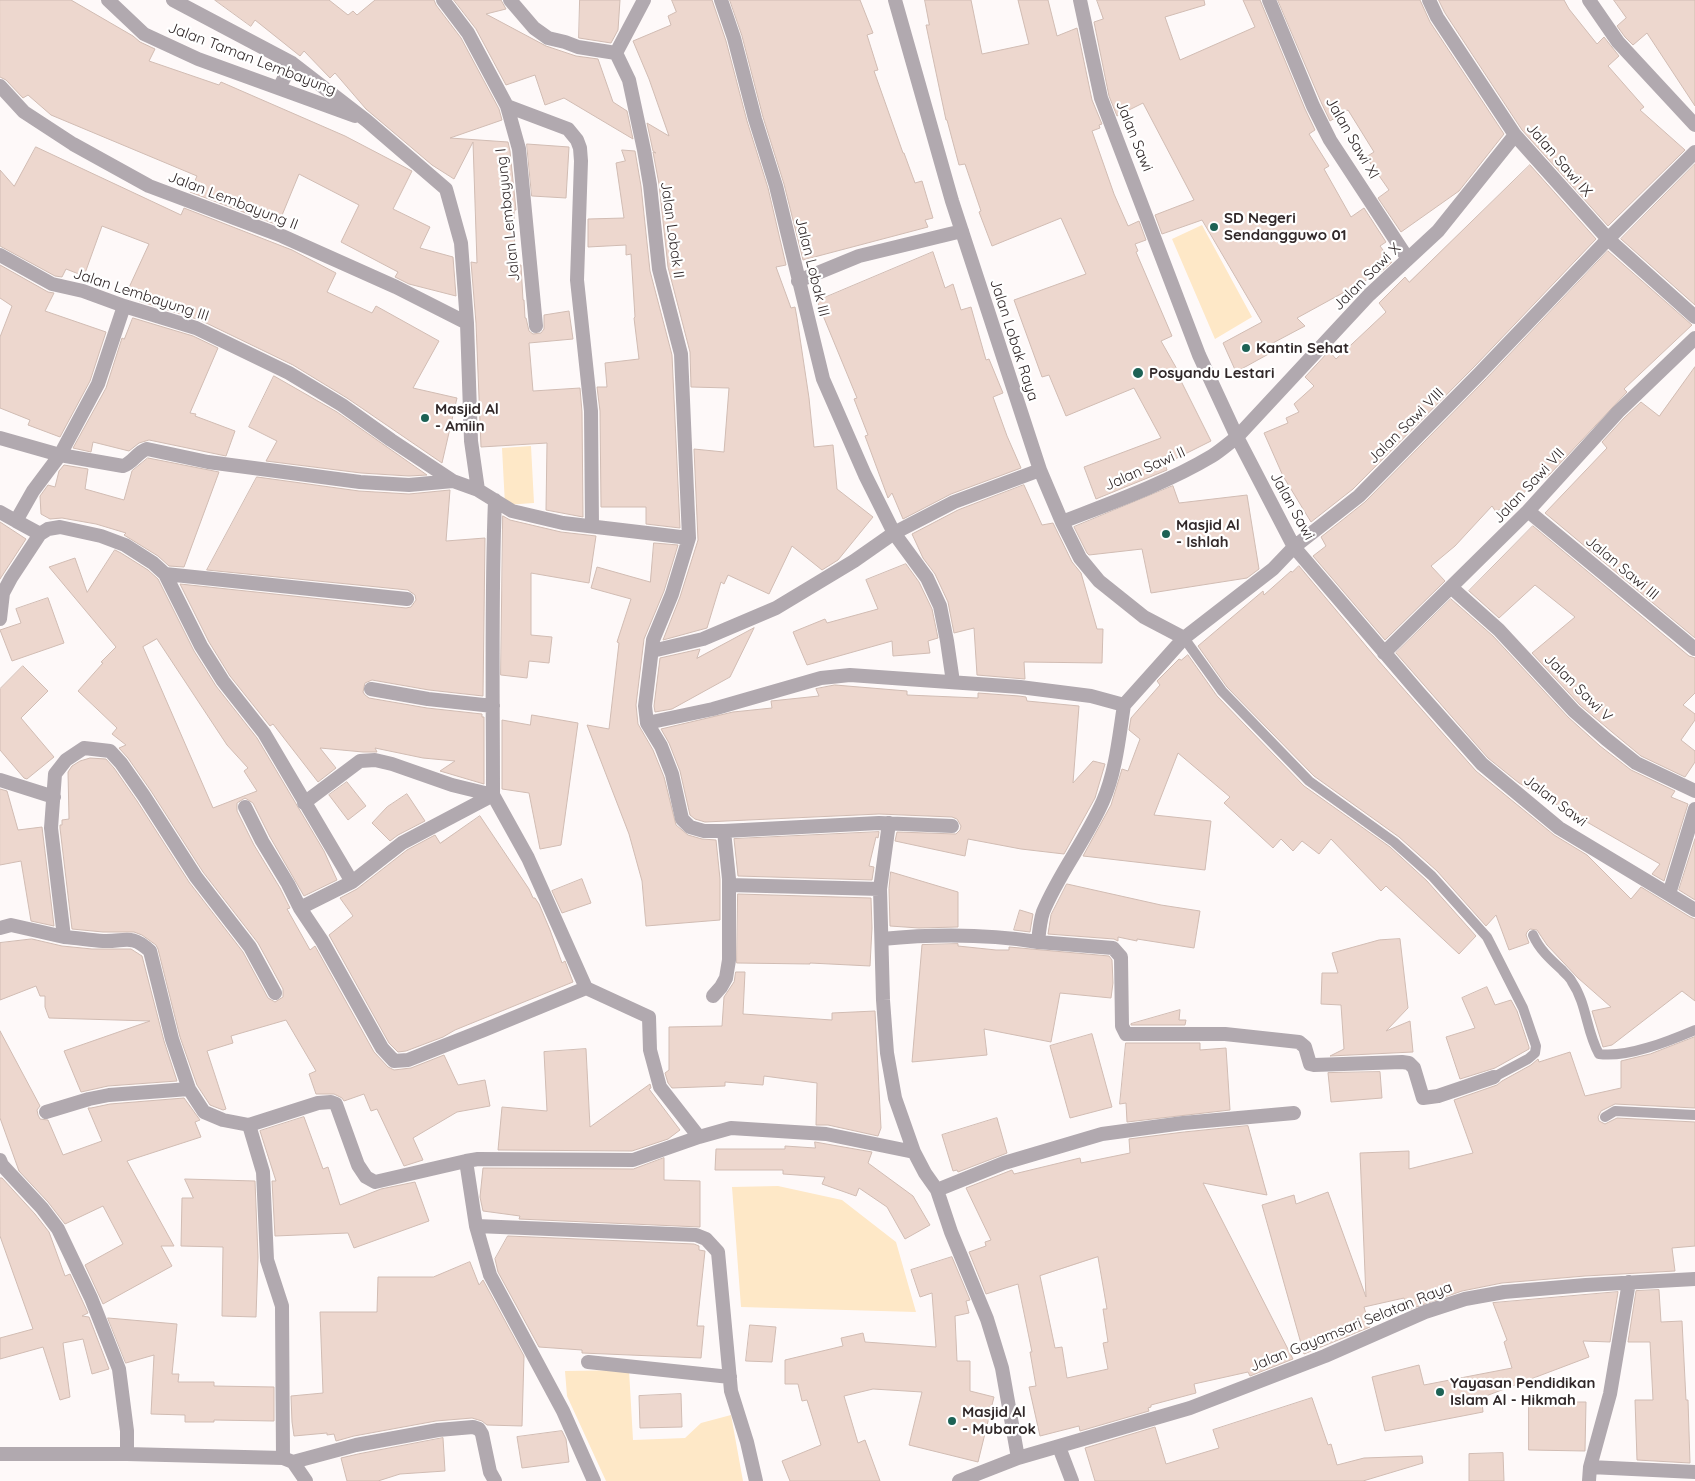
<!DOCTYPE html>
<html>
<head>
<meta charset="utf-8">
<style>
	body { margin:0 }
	canvas { display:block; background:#fef9f9 }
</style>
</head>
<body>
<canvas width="1695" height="1481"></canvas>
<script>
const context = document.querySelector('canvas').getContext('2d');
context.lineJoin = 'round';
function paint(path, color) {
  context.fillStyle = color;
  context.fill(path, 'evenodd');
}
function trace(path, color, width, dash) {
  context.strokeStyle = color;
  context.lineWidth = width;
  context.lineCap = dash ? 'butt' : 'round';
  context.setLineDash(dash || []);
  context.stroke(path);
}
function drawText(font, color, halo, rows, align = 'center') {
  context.font = font + ' Quicksand,sans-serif';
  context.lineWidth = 4.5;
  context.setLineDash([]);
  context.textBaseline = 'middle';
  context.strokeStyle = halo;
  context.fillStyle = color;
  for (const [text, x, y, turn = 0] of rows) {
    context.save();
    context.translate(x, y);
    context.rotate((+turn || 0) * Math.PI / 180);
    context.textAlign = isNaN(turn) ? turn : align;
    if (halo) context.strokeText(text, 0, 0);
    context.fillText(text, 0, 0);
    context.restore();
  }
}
const green = new Path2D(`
	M1202,225L1252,317L1215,339L1172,239Z
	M531,446L534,503L505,505L502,448Z
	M778,1186L842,1200L896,1242L916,1312L741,1307L732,1187Z
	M629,1370L633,1440L685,1438L701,1423L731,1415L743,1481H606L567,1396L565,1371Z`);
const building = new Path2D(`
	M0,0H71L133,36L140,42L155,49L149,61L219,85L221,82L345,136L410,170L412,171L393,209L430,227L420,248L453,257L456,296L409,284L395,277L398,272L341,242L359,205L299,174L278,225L190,192L197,176L51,115L28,95L23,98L6,80L0,77Z
	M215,0H329L348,15L353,11L357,15L375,0H434L436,5L461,38L499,109L502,120L450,138L508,142L510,151L516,210H514L515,265H521L523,300H524L525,318H526L529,331L533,334L541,333L544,329V315L569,311L573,339L529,343L533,391L580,388L582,412L583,517L546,510L547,443L481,447L476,323L471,262L477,263L473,142L454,179L432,165L366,109L335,73L330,78L304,51L300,56L255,20L251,26Z
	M454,0H501L506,9L486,14L546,46L576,56L598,59L613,102L627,111L633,139L564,98L545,105L535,75L506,85L476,29Z
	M580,0H620L618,30L611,43L579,38Z
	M672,0H712L726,41L747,121L768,188L786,265L776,267L791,308L795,307L797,318L809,398L814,447L833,445L837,489L873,517L838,560L822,570L792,546L769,594L728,575L724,584L721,582L707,628L663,640L680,597L698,540L694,449L724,452L729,388L691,387L690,352L668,267L659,184L653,152L656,153L653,151L647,123L669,136L649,79L633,41L671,25L668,16L676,12Z
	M730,0H860L873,33L867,35L878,70L874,71L903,153H904L915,183L922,181L933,218L925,220L928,227L803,260L784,184L763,117L742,36Z
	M925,0H971L982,54L1029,44L1018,0H1048L1057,36L1077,28L1092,100L1102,124L1099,125L1100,128L1092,131L1114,194L1128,226L1139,221L1146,240L1135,244L1138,251L1136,252L1172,336L1161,341L1182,378L1180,379L1211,441L1165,464L1167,470L1096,499L1084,467L1161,438L1134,388L1066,416L1049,375L1042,377L1014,300L1086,274L1061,218L992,246L979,212L981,211L965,164L959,165L947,120H946L926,25H929Z
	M1097,0H1204L1205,5L1165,17L1180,60L1255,27L1243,0H1260L1305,109L1315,130L1309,134L1329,166L1324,169L1351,217L1364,208L1386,242L1380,246L1392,262L1381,272L1297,318L1305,326L1271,344L1274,351L1236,372L1223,343L1262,322L1202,220L1162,234L1155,215L1194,200L1143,103L1117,116L1109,96L1094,22L1103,19Z
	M1278,0H1420L1430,22L1504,134L1459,191L1401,232L1378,198L1389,190L1366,157L1374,152L1348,110L1330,121L1321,102Z
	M1439,0H1564L1569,9L1597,44L1604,37L1619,56L1608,66L1644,107L1640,110L1685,150L1608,226L1522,130L1445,13Z
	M1614,0H1695V106L1647,33L1633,45L1625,37L1617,26L1626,18Z
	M527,144L569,147L566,198L532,196Z
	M36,147L181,215L184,208L292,250L336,273L327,292L372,313L376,306L439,341L413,388L457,398L442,463L347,398L293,365L200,320L139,301L140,300L126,294L149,244L102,226L84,276L66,269L62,277L55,276L0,246V170L14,186Z
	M622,150L635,151L641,186L650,271L672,355L680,528L646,524V507H601L600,411L597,387H607L605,363L639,359L634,318L635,317L631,254L626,255V245L588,247V219L624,218L616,163L625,161Z
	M1695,164V305L1621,239Z
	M1530,165L1596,239L1474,367L1353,489L1311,522L1283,476L1264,433L1288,423L1286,418L1299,412L1294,404L1314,386L1305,377L1329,351L1336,359L1386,312L1379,303L1405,277L1409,282Z
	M1608,251L1692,325L1624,389L1627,392L1549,475L1496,512L1492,506L1455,546L1431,566L1445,581L1385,640L1313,556L1326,546L1321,537L1365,502L1486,379Z
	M933,252L945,288L953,284L961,310L971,307L986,360L989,359L1003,393L993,397L1007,436L1021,468L951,494L903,519L892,493L888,498L865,436L868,435L854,399L857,398L817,301Z
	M0,265L48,292L54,293L45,311L106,332L90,381L60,437L28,425L30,420L0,408V337L12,306L0,298Z
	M133,318L193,336L218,348L190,413L196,414L195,416L235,431L226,456L149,440L139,443L129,451L93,442L91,452L73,448L106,388L122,338L124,339Z
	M1695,367V638L1545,513L1607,448L1602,442L1624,418L1641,402L1659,416Z
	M274,376L337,412L427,475L409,476L361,473L266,461L277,441L249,427Z
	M148,458L219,472L184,567L169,566L158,556L124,535L126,533L96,524L62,518L50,519L41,514L40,496L48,485L55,487L59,471L64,465L88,469L85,489L124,500L132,471Z
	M257,477L359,491L409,494L450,490L446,541L485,538L483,696L429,690L372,680L365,683L363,692L365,695L369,698L427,708L482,714V717H484V784L440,771L455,761L423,758L375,748L377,752H363L320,748L336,768L318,782L273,724L270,726L230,676L209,642L180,584L406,608L411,607L416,600L415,595L408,590L207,570Z
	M1024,485L1042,525L1053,523L1072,562L1081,573L1097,629H1103L1102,663L1024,662L1025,679L977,675L974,628L954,633L948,602L935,574L923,558L912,534L958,510Z
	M1173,486L1179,503L1247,495L1259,569L1247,578L1151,593L1142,549L1089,555L1087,553L1074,527Z
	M503,516L510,520L561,532L596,536L589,583L531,573V635L552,637L549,663L529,661L527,678L501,675Z
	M0,522L26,539L0,579Z
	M1533,526L1689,656L1695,658V693L1683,705L1695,714V720L1681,740L1695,751V762L1685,777L1641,756L1612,732L1580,705L1532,653L1575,617L1535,585L1499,618L1469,591Z
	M654,543L678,545L664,591L644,639L636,705L638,724L653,750L664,777L676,825L688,835L702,839L716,840L720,879V920L646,926L642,881L629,834L587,725L609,729L619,643L617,642L631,599L591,588L597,567L650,582Z
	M115,550L121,553L148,570L158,579L194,651L216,686L257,738L324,851L337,880L304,896L270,837L253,803L245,798L237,803V811L254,845L280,888L290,908L287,909L310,950L315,946L374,1052L388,1067L394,1070L411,1068L444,1055L458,1085L485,1080L490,1106L457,1112L413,1138L423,1160L404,1166L377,1109L371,1111L364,1094L344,1101L342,1098L334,1094H316L309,1074L316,1071L286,1020L231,1036L233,1043L207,1051L226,1109L223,1110L210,1105L197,1085L180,1037L158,949L156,945L142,935L134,932H103L72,929L60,828V825H62V820L69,819L68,772L72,766L80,761L90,758L106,759L114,768L137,801L189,882L243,952L268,998L275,1002L283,997V989L258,943L203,872L151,791L128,758L119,748L126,745L112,734L117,728L78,691L103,663L101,662L116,647L49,567L75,558L87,592ZM157,639L227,745L248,768L244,771L257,791L213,808L143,647Z
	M906,564L919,582L932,609L938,638L928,641L930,653L893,656L892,641L807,665L793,632L825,619L827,623L878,609L866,580Z
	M1299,566L1377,659L1476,771L1554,835L1587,855L1631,899L1641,887L1690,917L1695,919V1001L1682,991L1612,1045L1603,1047L1592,1011L1611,1007L1578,978L1547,945L1537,930L1530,929L1527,932L1526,935L1529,943L1509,950L1496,915L1486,926L1437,871L1399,837L1314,776L1227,687L1198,646L1263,591L1264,595L1291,571L1292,572Z
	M48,598L64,643L12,661L0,630L21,623L16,609Z
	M1451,599L1493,636L1568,717L1600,746L1631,770L1675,791L1671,797L1688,804L1664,881L1652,874L1660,864L1519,783L1488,758L1396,653Z
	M754,628L730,677L672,709L655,712L654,706L660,658L700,649L697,658Z
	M1188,655L1217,696L1304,786L1390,847L1427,881L1476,936L1459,954L1386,886L1381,891L1331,839L1319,854L1302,841L1293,851L1281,839L1273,848L1224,803L1230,797L1178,753L1154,815L1211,821L1205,870L1083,856L1111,805L1122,769L1128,771L1140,739L1129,730L1131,718L1160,685L1157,681L1179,659L1181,660Z
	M23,666L48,691L21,718L54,757L27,779L24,778L0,750V689Z
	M835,685L907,691V695L978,698V693L1019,696L1026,697L1027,701L1079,706L1073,783L1093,761L1105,764L1095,798L1064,854L1021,849L968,839L965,856L895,841L897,832L956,834L960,830L961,826L957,819L952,817L879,814L705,822L695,819L690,815L680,771L669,743L661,729L733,712L772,708L771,701L819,696L816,689Z
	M532,715L578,723L561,845L540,849L529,793L502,789V720L530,725Z
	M347,782L366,806L348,820L329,795Z
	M0,789L7,791L18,830L42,827L54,926L31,921L21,861L0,865Z
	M407,794L425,821L398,835L390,841L372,823L387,807Z
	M480,816L529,889L533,898H535L539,904L550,930L562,963L565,961L573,982L455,1030L443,1037L406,1051L398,1052L389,1043L329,935L353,916L340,898L357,889L407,850L435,835L440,843Z
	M879,832L878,838L876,837L869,866L874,867L872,880L738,876L734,839Z
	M1695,839V900L1679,890Z
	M891,872L958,892V927L919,928L890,926L889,889Z
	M582,879L591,903L562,913L552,891Z
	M1067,884L1161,905L1200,911L1194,948L1137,939V941L1118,937V941L1114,939L1048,934L1051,915Z
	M738,894L871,898L872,928L870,966L810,963V964L737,963Z
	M1020,910L1033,914L1030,932L1014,930Z
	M32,939L62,946L92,949H131L142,956L164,1041L177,1081L108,1086L81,1092L64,1051L150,1021L49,1018L45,1007V996H40L36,986L0,1000V943Z
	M1400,939L1408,1008L1386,1031L1410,1021L1413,1052L1330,1056L1344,1049L1341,1005L1321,1004L1322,973H1338L1332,953L1379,940Z
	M958,944V946L996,950H1009V947L1109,956L1112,960L1113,983L1111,998L1060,993L1051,1042L984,1029L987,1055L912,1062L922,945Z
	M736,972H745L743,1014L832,1020V1013L875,1011L881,1128L878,1136L828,1125H816L817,1083L764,1076L763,1085L725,1082V1086L672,1088L668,1083L665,1073L669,1070V1027L722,1026L724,997L734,982Z
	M1487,987L1495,1005L1511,1000L1517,1011L1529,1047V1049L1495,1068L1460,1079L1446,1037L1475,1028L1462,998Z
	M1180,1010L1179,1020H1186L1185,1025H1131V1024Z
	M0,1031L40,1106L37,1110L38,1115L40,1119L48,1120L63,1155L102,1141L88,1108H91L110,1104L184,1098L200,1120L195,1122L201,1137L127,1161L174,1246H161L172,1266L103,1304L85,1265L123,1244L103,1206L65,1224L48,1202L19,1171L0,1118Z
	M1092,1034L1112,1107L1070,1118L1050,1046Z
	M1695,1037V1108L1615,1104L1601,1111L1598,1117L1599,1121L1605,1124L1617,1118L1695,1122V1246L1672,1248L1675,1271L1585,1276L1502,1283L1462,1291L1408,1310L1404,1298L1364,1307L1370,1327L1304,1354L1262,1205L1294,1195L1296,1204L1328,1192L1366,1297L1360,1153L1409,1151V1169L1473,1153L1454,1100L1497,1085L1502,1081L1531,1065L1538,1059L1539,1062L1570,1052L1585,1096L1621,1088V1061L1650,1054Z
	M1126,1043H1200V1050L1226,1048L1230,1110L1127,1122L1126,1103L1120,1104Z
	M586,1049L590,1127L650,1084L651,1088L649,1089L680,1130L668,1139L632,1151L498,1150L502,1107L547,1111L544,1052Z
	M1380,1072L1382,1098L1331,1102L1328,1073Z
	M304,1117L323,1169L328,1167L340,1205L381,1189L415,1182L429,1221L354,1248L348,1233L275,1236L272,1181H276L260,1131Z
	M997,1118L1007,1153L958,1172L957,1170L953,1171L942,1135Z
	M1248,1126L1267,1195L1203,1183L1293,1359L1250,1376L1248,1372L1194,1384L1196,1393L1151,1405V1407L1148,1408L1149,1411L1080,1431L1079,1426L1040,1436L1029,1387L1036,1386L1030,1352H1032L1018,1284L986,1294L969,1252L986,1246L985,1242L991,1240L966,1188L1012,1170L1014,1174L1080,1158L1081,1163L1130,1153L1129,1139L1184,1132ZM1098,1257L1107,1309H1103L1108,1342L1103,1343L1108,1369L1067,1378L1062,1347L1055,1348L1040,1276Z
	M815,1142L872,1152L868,1163L913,1196L930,1225L905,1239L887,1207L859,1188L856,1196L822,1184L825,1177L783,1174V1170H715L716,1149H785V1146L815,1148Z
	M664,1158V1180L700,1181V1227L519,1219L520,1216L483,1211L480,1197L483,1168L633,1169Z
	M0,1178H2L35,1214L49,1232L65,1276L70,1274L88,1313L82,1316L89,1317L109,1369L92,1374L83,1339L63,1343L70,1397L60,1400L43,1347L0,1359V1338L33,1329L0,1236Z
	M185,1179L255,1181L258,1257L256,1317L222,1316L223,1247L181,1246L182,1198H193Z
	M508,1236L694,1244L699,1246V1250L705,1251L697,1326H704L701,1358L582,1353V1350L539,1347L498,1272L495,1259Z
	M952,1257L970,1300L966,1301L969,1313L955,1316L957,1361H970V1391L994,1397L978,1462L909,1445L922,1392L873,1389L844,1396L858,1443L865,1440L880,1481H790L782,1461L821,1445L807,1400L802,1401L798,1384H785V1360L843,1346L841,1338L863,1333L865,1342L936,1347L932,1293L920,1297L911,1270Z
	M470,1262L479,1285L483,1280L524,1356L522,1426L487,1425L482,1421L472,1418L436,1421L354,1436L336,1441L334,1434L327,1435V1433L294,1436L292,1422L291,1396L323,1393L320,1312H377L378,1277H433Z
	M1659,1290L1661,1322L1682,1321L1686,1400H1688L1690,1463L1637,1460L1635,1400H1653L1650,1342H1628L1636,1291Z
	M1618,1292L1610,1342L1583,1341L1589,1357L1470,1402H1482L1483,1412L1385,1431L1372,1377L1419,1365L1424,1385L1512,1368L1504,1342L1507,1340L1493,1303Z
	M108,1318L177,1324L172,1374H179L178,1382H214V1386L274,1387V1421L214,1420V1422H185V1415L151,1414L154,1355L126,1363Z
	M750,1325L776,1327L772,1362L746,1361Z
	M681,1394L682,1427L640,1428L639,1396Z
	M1312,1398L1328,1445L1331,1444L1337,1465L1364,1458L1422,1456L1423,1463L1363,1481H1095L1085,1448L1155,1427L1166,1464L1219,1448L1213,1430Z
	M1529,1402H1586L1585,1451L1529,1450Z
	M562,1431L566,1439L569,1462L522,1468L517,1437Z
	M443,1438L445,1471L400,1474L378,1481H347L341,1458L358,1454Z
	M1503,1453L1504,1481H1469V1454Z`);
const service = new Path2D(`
	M1184,638L1222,691L1309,781L1394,842L1432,876L1487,937L1523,1008L1536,1046L1535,1053L1528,1059L1494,1077
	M1533,935C1539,949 1550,959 1562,970C1565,974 1570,977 1572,982C1587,1004 1586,1031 1599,1054C1627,1058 1669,1041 1695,1030
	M1605,1117L1615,1111L1695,1115`);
const minor = new Path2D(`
	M108,0L144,34L198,59L355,116
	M173,0L292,63L367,121L446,189L461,243L467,323L471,441L478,490
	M443,0L468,33L507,106L519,149L536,326
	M510,0L534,28L548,38L565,42L578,47L616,53L629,80L644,150L650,185L659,269L681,354L689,538L672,594L653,640L645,706L647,723L661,746L672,774L682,819L690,827L704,831H724
	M721,0L734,38L755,119L776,186L823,379L865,475L894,533L927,578L940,606L947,641L953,682
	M895,0L952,201L1040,470L1062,522L1080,558L1099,581L1144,617L1184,638
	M1080,0L1101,98L1199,355L1237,437L1294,547L1420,694L1482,764L1559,828L1695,910
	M1269,0L1313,106L1330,140L1408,259
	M1429,0L1437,17L1515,135L1608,239L1695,317
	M1589,0L1618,42L1695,125
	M616,53L644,0
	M0,86L24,112L73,144L149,186L282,236L396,287L467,323
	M279,88L292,63
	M507,106L568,129L577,140L580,148L581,161L577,280L591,411L592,526
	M0,255L52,284L83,291L124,306L196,328L289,373L342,405L391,440L453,481L478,490L512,511L563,523L689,538
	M798,281L859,256L962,231
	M0,438L60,455L123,466C133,463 137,452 147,449L208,462L360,482L409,485L453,481
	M1528,511L1695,649
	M0,512L16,521
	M1062,522C1111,503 1167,483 1212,456C1220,451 1228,444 1237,437L1369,295L1438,231L1515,135
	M40,534L16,521L33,491L60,455L98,384L124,306
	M165,574L407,599
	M1452,588L1499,630L1574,711L1606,739L1636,763L1695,791
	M0,619L3,593L11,578L40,534L48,529L60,527L101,536L125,545L153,563L165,574L201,646L223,681L264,733L352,882L402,843L493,795C493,697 491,599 495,500
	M652,651L703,639L776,608L854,561L894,533L954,502L1040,470
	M1384,653L1528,511L1618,412L1695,338
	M371,689L428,699L493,706
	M1124,705L1184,638L1273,569L1294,547L1359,496L1480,373L1608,239L1695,152
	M647,723L713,709L821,678L850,675L1020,687L1091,696L1124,705
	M0,780L54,797
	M304,803L360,761L375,760L392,764L452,785L493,795L528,858L586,988L649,1017L650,1050L660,1087L699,1137
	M245,807L262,841L288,884L300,908
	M352,882L300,908L322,941L382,1048L394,1061L408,1060L484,1030L586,988
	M729,885L880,889L883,1000L887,1053L895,1098L914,1152L925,1173L937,1190L951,1232L987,1319L1002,1368L1018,1458
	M880,889L889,823
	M1669,894L1695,809
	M0,928L11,925L64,937L51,828L55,774L66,760L84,748L110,751L121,763L144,796L196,877L250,947L275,993
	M64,937C77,938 90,940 103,941C125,942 131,933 150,951L172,1039L189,1089L204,1112L223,1120L249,1125L318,1103L331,1102L336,1104L358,1165L366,1177L375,1182L466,1161
	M882,939C934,934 987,934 1038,942C1039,932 1040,921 1043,912C1059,873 1086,840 1103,801C1116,771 1119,737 1124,705
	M1038,942L1113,948L1121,957L1122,1026L1126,1034H1225L1299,1042L1305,1047L1310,1064L1314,1065L1402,1062L1409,1063L1414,1068L1423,1098L1438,1096L1494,1077
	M713,996L721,987L726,978L729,960V879L724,831L879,823L952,826
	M46,1112L89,1099L109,1095L189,1089
	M249,1125L263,1172L267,1260L282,1306L283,1458
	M0,1160L2,1165L42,1208L58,1229L91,1298L119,1369L127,1431V1454
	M937,1190L1004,1163L1102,1134L1183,1123L1294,1113
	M476,1226L490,1275L563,1411L594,1481
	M588,1362L730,1377
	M1059,1447L1072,1481
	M0,1454H127L283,1458L293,1462L306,1481
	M293,1462L356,1445L438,1430L473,1427L479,1429L482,1434L490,1472L495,1481
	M1590,1467L1695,1472
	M756,1481L747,1442L731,1391L718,1252L706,1239L696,1235L476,1226L466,1161L478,1159L633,1160L699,1137L731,1128L826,1134L914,1152
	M959,1481L1018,1458L1190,1408L1325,1356L1425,1312L1465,1299L1504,1292L1586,1285L1695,1279
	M1589,1481L1590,1467L1610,1394L1629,1282`);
const markers = [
	[1214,227,5,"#1d6255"],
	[1246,348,5,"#1d6255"],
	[1138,373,6,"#1d6255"],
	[425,418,5,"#1d6255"],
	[1166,534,5,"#1d6255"],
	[1440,1392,5,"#1d6255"],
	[952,1421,5,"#1d6255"]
];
const streetNames = [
	["Jalan Taman Lembayung",252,59,21],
	["Jalan Sawi",1134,136,68],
	["Jalan Sawi XI",1352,138,60],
	["Jalan Sawi IX",1559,160,49],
	["Jalan Lembayung II",233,201,21],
	["Jalan Lembayung I",508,215,-96],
	["Jalan Lobak II",672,230,82],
	["Jalan Lobak III",812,267,76],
	["Jalan Sawi X",1367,277,-45],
	["Jalan Lembayung III",141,295,18],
	["Jalan Lobak Raya",1014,340,72],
	["Jalan Sawi VIII",1406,426,-45],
	["Jalan Sawi II",1145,469,-24],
	["Jalan Sawi VII",1529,486,-47],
	["Jalan Sawi",1292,506,61],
	["Jalan Sawi III",1622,568,40],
	["Jalan Sawi V",1578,688,45],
	["Jalan Sawi",1555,801,37],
	["Jalan Gayamsari Selatan Raya",1351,1327,-22]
];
const poiNames = [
	["SD Negeri",1224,218],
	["Sendangguwo 01",1224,235],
	["Kantin Sehat",1256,348],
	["Posyandu Lestari",1149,373],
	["Masjid Al",435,409],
	["- Amiin",435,426],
	["Masjid Al",1176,525],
	["- Ishlah",1176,542],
	["Yayasan Pendidikan",1450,1383],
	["Islam Al - Hikmah",1450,1400],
	["Masjid Al",962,1412],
	["- Mubarok",962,1429]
];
paint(green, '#fee8c7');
paint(building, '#edd7ce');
trace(building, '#d1bcb3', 1);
trace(service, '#b1a9af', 10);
trace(minor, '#b1a9af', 14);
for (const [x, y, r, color] of markers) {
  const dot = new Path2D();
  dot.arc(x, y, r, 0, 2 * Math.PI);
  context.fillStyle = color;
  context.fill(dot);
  trace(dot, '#fff', 2);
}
drawText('15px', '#312829', '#fff', streetNames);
drawText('bold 15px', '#312829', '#fff', poiNames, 'left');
</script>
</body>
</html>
